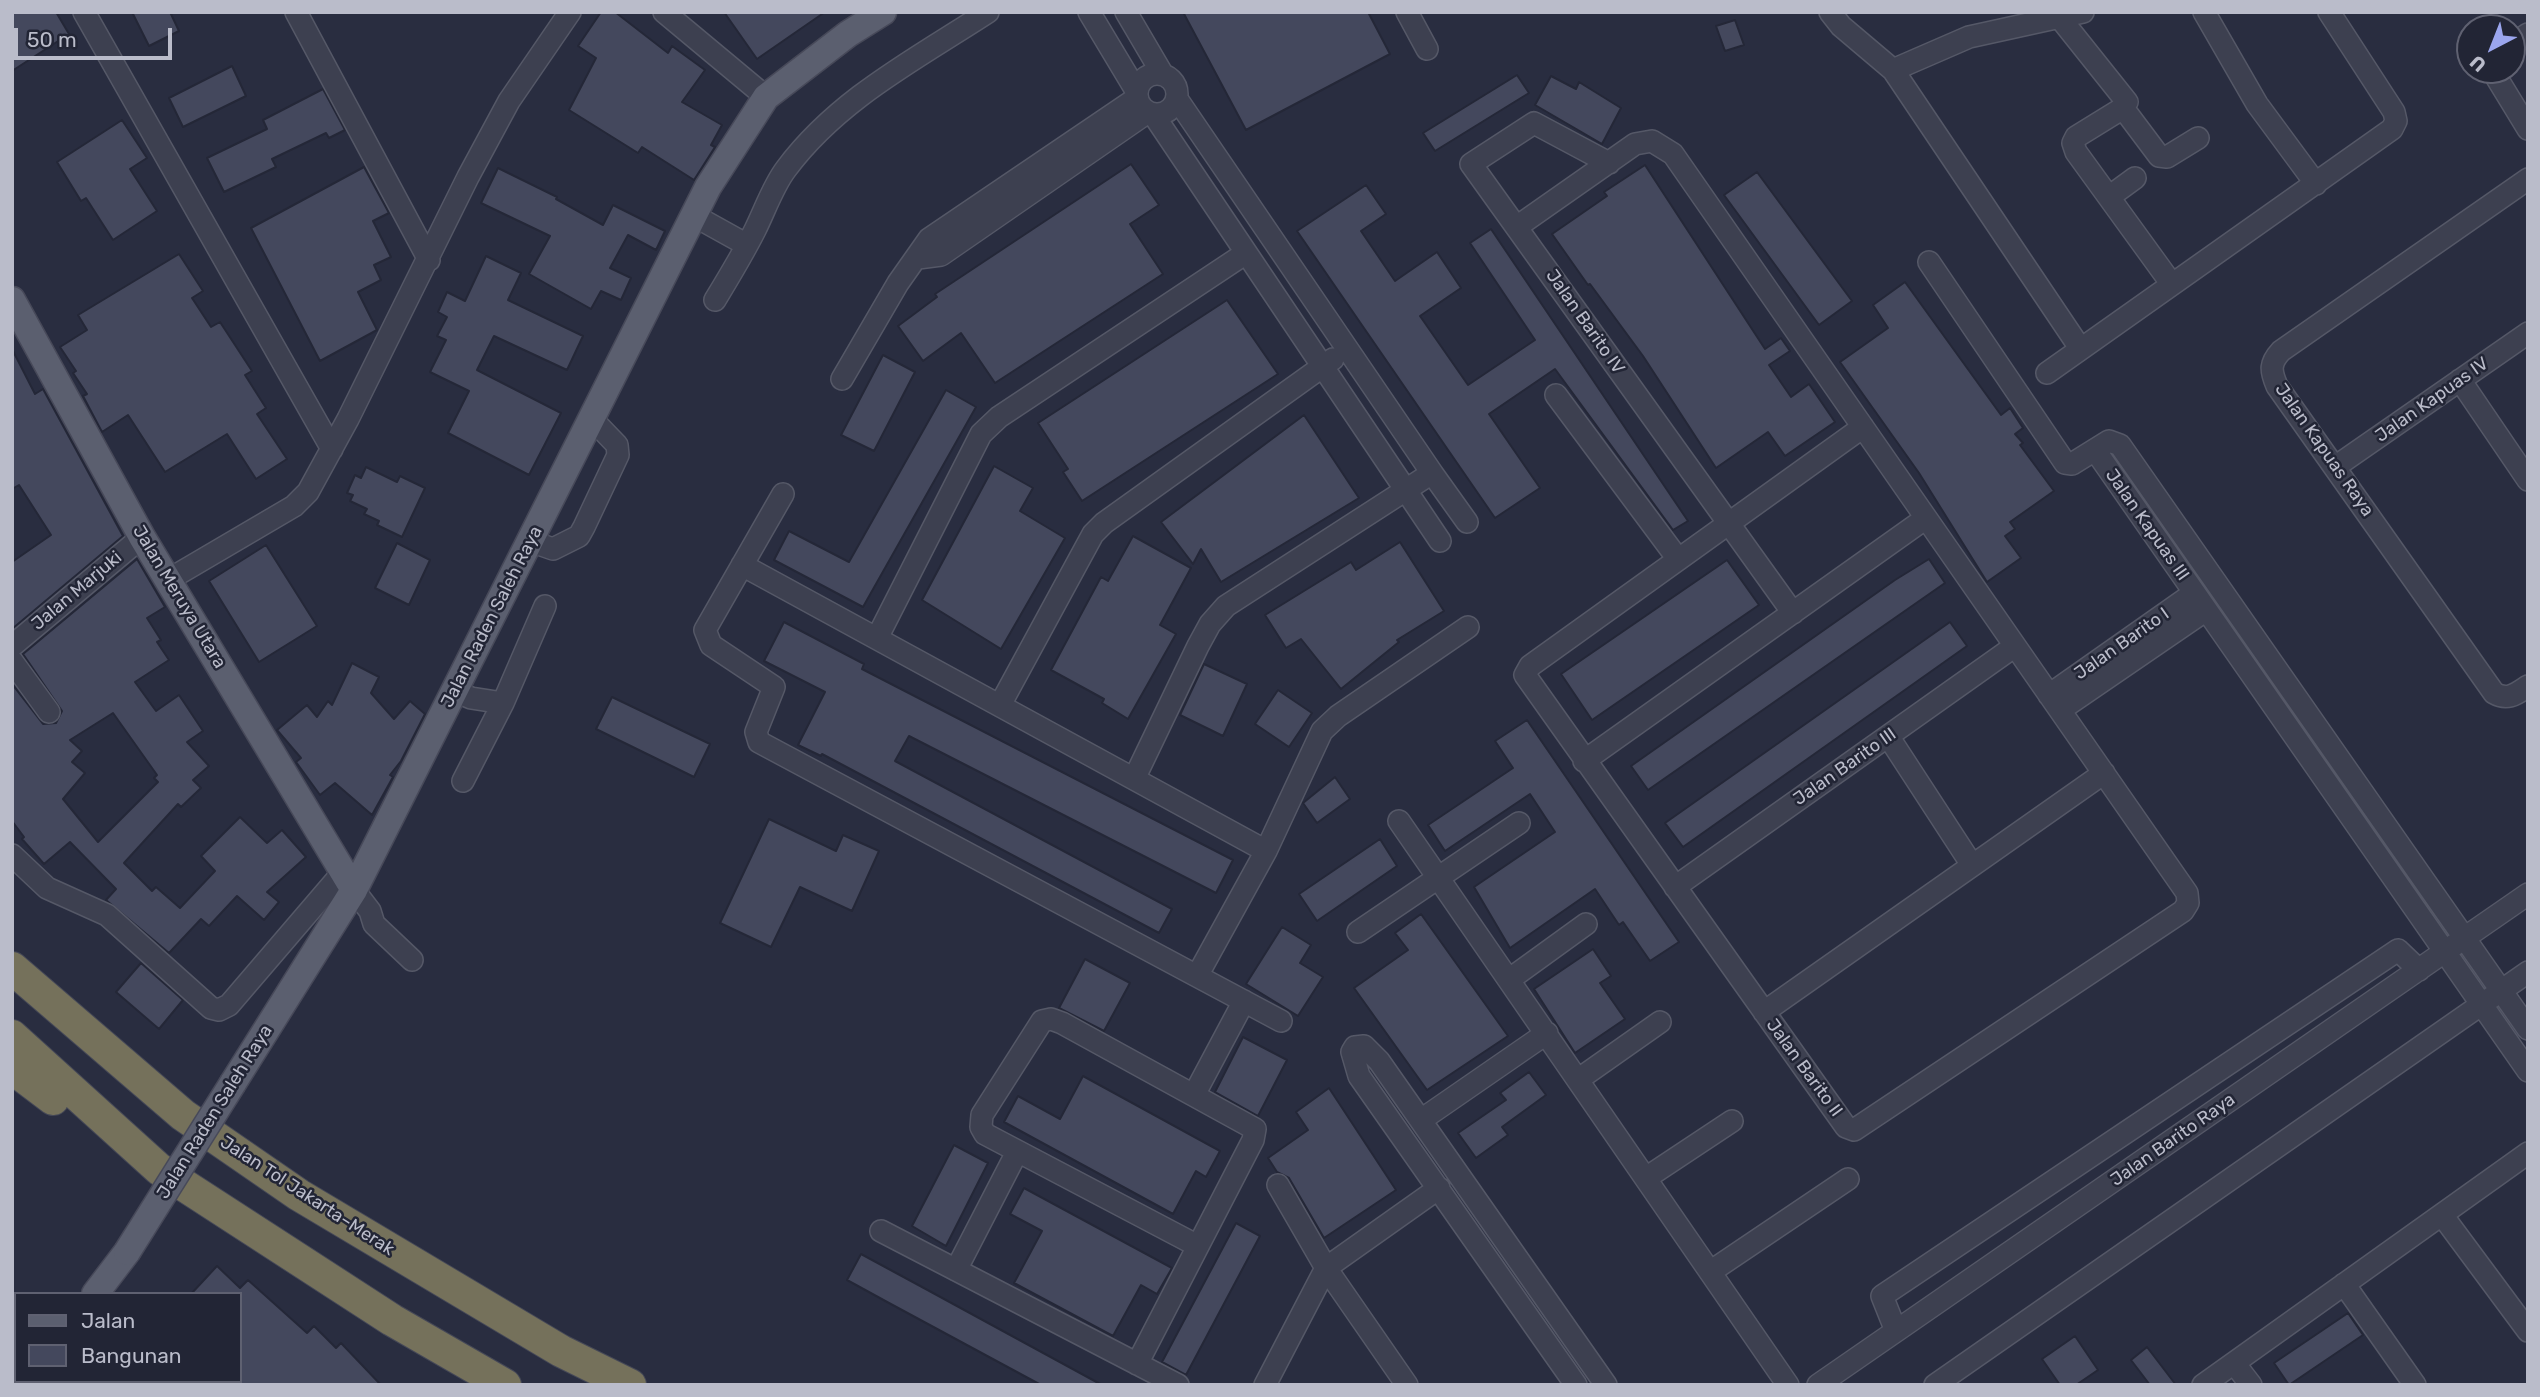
<!DOCTYPE html>
<html>
<head>
<meta charset="utf-8">
<style>
	body { margin:0 }
	#map { position:relative; width:2540px; height:1397px; overflow:hidden; background:#292d40; font-family:Rubik,sans-serif }
	canvas { display:block }
	.frame { position:absolute; inset:0; border:14px solid #babcca; pointer-events:none }
	.legend { position:absolute; left:14px; top:1292px; width:228px; height:91px; box-sizing:border-box; background:#222535; border:2px solid #5f6171; margin:0; padding:9px 12px; list-style:none; font-size:21px; color:#babcca }
	.legend li { display:flex; align-items:center; gap:14px; height:35px }
	.legend b { width:35px; border:2px solid #5f6171 }
	.north { position:absolute; left:2456px; top:14px; width:70px; height:70px; box-sizing:border-box; background:#222535; border:2px solid #5f6171; border-radius:50%; rotate:222deg; font-size:19px; font-weight:700; line-height:28px; text-align:center; color:#babcca }
	.north::after { content:''; display:block; margin:auto; width:24px; height:32px; background:#9ba6ee; clip-path:polygon(50% 0,100% 100%,50% 72%,0 100%) }
	.scale { position:absolute; left:14px; top:28px; width:158px; height:32px; box-sizing:border-box; border:4px solid #babcca; border-top:0; padding-left:9px; font-size:21px; line-height:24px; white-space:nowrap; color:#babcca; -webkit-text-stroke:5px #222535; paint-order:stroke }
</style>
</head>
<body>
<div id="map">
<canvas width="2540" height="1397"></canvas>
<div class="frame"></div>
<ul class="legend">
<li><b style="height:9px;background:#5b5f6f"></b>Jalan</li>
<li><b style="height:19px;background:#44485d"></b>Bangunan</li>
</ul>
<div class="north">U</div>
<div class="scale">50 m</div>
</div>
<script>
const context = document.querySelector('canvas').getContext('2d');
context.lineJoin = 'round';
function paint(path, color) {
  context.fillStyle = color;
  context.fill(path, 'evenodd');
}
function trace(path, color, width, dash) {
  context.strokeStyle = color;
  context.lineWidth = width;
  context.lineCap = dash ? 'butt' : 'round';
  context.setLineDash(dash || []);
  context.stroke(path);
}
function drawText(font, color, halo, rows, align = 'center') {
  context.font = font + ' Rubik,sans-serif';
  context.lineWidth = 5;
  context.setLineDash([]);
  context.textBaseline = 'middle';
  context.strokeStyle = halo;
  context.fillStyle = color;
  for (const [text, x, y, turn = 0] of rows) {
    context.save();
    context.translate(x, y);
    context.rotate((+turn || 0) * Math.PI / 180);
    context.textAlign = isNaN(turn) ? turn : align;
    if (halo) context.strokeText(text, 0, 0);
    context.fillText(text, 0, 0);
    context.restore();
  }
}
const building = new Path2D(`
	M12,12H56L69,34L12,71Z
	M132,12H170L179,31L149,46Z
	M601,12H615L668,53L672,46L705,70L682,102L722,125L711,145L715,147L694,180L642,147L638,153L569,110L596,58L578,46Z
	M724,12H825L757,59Z
	M1183,12H1368L1390,54L1246,130Z
	M1735,20L1744,45L1725,51L1716,26Z
	M232,66L246,96L183,127L169,98Z
	M1517,75L1529,93L1435,151L1423,133Z
	M1551,76L1576,89L1579,82L1621,108L1602,144L1535,105Z
	M323,89L345,130L329,138L326,133L272,159L276,167L224,192L207,158L267,129L263,120Z
	M122,120L147,158L130,169L157,211L113,240L86,198L81,201L57,162Z
	M1131,164L1159,205L1130,224L1163,274L995,383L961,333L923,361L898,326L937,297L935,294Z
	M1645,165L1765,349L1781,338L1790,351L1769,365L1791,397L1809,384L1835,422L1785,456L1768,432L1716,468L1643,356L1590,284L1588,285L1552,234L1607,196L1604,192Z
	M364,167L389,213L373,221L391,257L374,265L381,280L358,292L377,330L320,361L251,228Z
	M498,168L557,197L556,199L603,225L613,205L665,231L656,250L628,235L610,268L631,278L621,300L601,291L591,309L529,274L550,236L481,203Z
	M1757,172L1852,301L1819,325L1724,195Z
	M1366,185L1386,214L1361,231L1395,281L1437,252L1461,288L1420,316L1468,385L1535,340L1470,243L1491,229L1688,521L1673,530L1555,369L1489,414L1540,488L1495,518L1297,231Z
	M179,254L203,291L192,298L211,327L220,322L252,371L245,375L266,408L257,414L287,459L256,479L227,434L165,472L128,415L102,432L83,396L87,394L73,373L76,371L60,347L87,330L78,315Z
	M486,256L521,273L508,300L583,336L567,370L494,336L477,370L561,413L529,475L448,433L469,391L430,372L446,340L437,336L447,317L438,312L447,292L465,301Z
	M1905,282L2001,415L2010,408L2023,428L2015,434L2023,443L2020,445L2054,491L2010,522L2015,529L2005,536L2021,558L1987,582L1919,473L1840,362L1888,328L1873,305Z
	M1227,300L1278,374L1082,501L1063,472L1068,469L1038,423Z
	M12,349L35,394L43,389L123,536L12,629V562L51,535L19,485L12,489Z
	M883,355L915,372L874,451L841,435Z
	M946,390L976,407L863,607L774,560L789,531L849,562Z
	M1304,415L1359,498L1221,582L1201,549L1193,564L1161,522Z
	M994,466L1033,488L1020,511L1065,538L1001,649L922,600Z
	M366,467L397,482L400,476L425,488L402,537L377,525L379,521L364,514L367,509L350,501L353,495L347,493L355,475L361,478Z
	M1133,536L1191,568L1160,625L1176,634L1128,719L1102,703L1104,699L1051,670L1101,577L1108,581Z
	M1400,542L1444,611L1397,640L1399,642L1341,689L1301,639L1286,648L1265,615L1351,562L1356,570Z
	M397,543L430,560L409,605L375,588Z
	M266,545L317,626L259,662L209,581Z
	M137,559L165,607L147,618L161,640L157,642L169,660L135,682L156,711L179,695L203,731L187,742L209,766L193,780L201,788L181,807L178,804L124,863L152,891L156,887L180,908L215,871L201,856L240,817L267,843L282,830L306,857L267,892L279,902L264,920L237,896L209,926L201,919L169,953L106,900L116,889L70,842L44,864L22,839L24,837L12,821V684L43,724L56,723L62,711L23,654ZM113,713L157,775L154,778L158,782L98,842L63,799L85,773L72,762L82,751L70,740Z
	M1929,559L1945,583L1648,790L1631,766L1895,580Z
	M1727,560L1759,605L1592,720L1561,674Z
	M784,622L864,664L862,669L1233,860L1216,893L909,736L895,761L1172,909L1159,933L822,754L821,756L798,745L825,692L764,661Z
	M1950,622L1967,646L1683,847L1665,823Z
	M352,663L379,677L371,693L394,719L410,701L425,714L401,761L390,775L393,777L372,815L335,783L320,795L296,762L301,758L277,730L307,705L317,717L328,701L332,705Z
	M1204,664L1247,684L1223,736L1180,715Z
	M1278,690L1312,713L1289,747L1255,724Z
	M612,697L710,744L694,777L596,729Z
	M1527,720L1679,942L1650,961L1623,922L1619,925L1595,889L1510,948L1474,887L1555,832L1530,794L1445,851L1428,825L1513,768L1495,741Z
	M1335,777L1350,799L1317,823L1303,803Z
	M769,819L836,851L843,835L879,851L852,911L800,887L771,947L720,923Z
	M1380,839L1397,866L1317,921L1299,894Z
	M1421,914L1508,1036L1427,1090L1354,988L1408,950L1395,933Z
	M1282,927L1311,945L1300,963L1323,977L1298,1016L1246,984Z
	M1593,949L1611,976L1600,983L1625,1019L1575,1053L1534,989Z
	M1085,959L1130,983L1104,1031L1059,1008Z
	M141,963L183,1000L159,1029L116,992Z
	M1243,1037L1287,1060L1258,1116L1215,1092Z
	M1529,1072L1546,1095L1502,1127L1508,1135L1476,1158L1458,1133L1506,1100L1500,1093Z
	M1083,1076L1220,1151L1206,1177L1196,1171L1173,1214L1004,1122L1018,1096L1060,1119Z
	M1329,1088L1396,1190L1324,1238L1289,1178L1277,1172L1268,1158L1308,1130L1296,1112Z
	M954,1145L988,1163L946,1246L912,1226Z
	M1024,1188L1172,1268L1157,1294L1141,1285L1113,1336L1014,1283L1042,1231L1010,1214Z
	M1236,1223L1260,1236L1186,1375L1162,1362Z
	M861,1254L922,1287L1102,1385H1041L889,1303L847,1280Z
	M217,1266L240,1288L248,1280L307,1333L314,1326L336,1348L341,1343L381,1385H240V1294H191Z
	M2348,1313L2363,1335L2289,1385L2274,1363Z
	M2075,1336L2098,1370L2076,1385H2060L2042,1359Z
	M2147,1347L2176,1385H2150L2131,1360Z`);
const minor = new Path2D(`
	M84,12L332,449
	M296,12L429,260
	M664,12L766,97
	M1089,12L1137,92
	M1126,12L1163,75
	M1407,12L1427,49
	M1830,12L1841,26L1893,70L2080,348
	M2204,12L2257,104L2316,184
	M2060,18L2127,102L2123,108L2076,137L2073,143L2076,152L2171,283
	M2512,45L2528,34
	M1893,70L1969,37L2083,12
	M2492,70L2528,129
	M1137 94a20 20 0 1 1 40 0a20 20 0 1 1-40 0Z
	M2123,108L2159,156L2167,157L2198,138
	M1153,114L1440,541
	M1609,163L1534,123L1471,164L1793,613
	M2528,179L2281,351C2270,363 2270,370 2277,386L2494,693C2508,701 2516,694 2528,686
	M2109,197L2135,178
	M693,215L747,245
	M1518,226L1635,144L1652,141L1673,154L2187,893L2188,903L2183,911L1854,1130L1846,1127L1525,675L1530,666L1863,427
	M918,258L941,255L1148,112
	M1929,262L2065,463L2072,464L2109,441L2120,445L2528,1029
	M715,300C729,277 743,254 755,230C765,210 773,186 786,169C838,99 916,59 988,12
	M2047,373L2392,129L2396,121L2394,112L2329,12
	M842,379L898,283L929,239L1137,98
	M2460,380L2528,480
	M1556,395L1678,559
	M2095,450L2528,1071
	M2335,467L2528,333
	M1432,473L1467,522
	M783,494L705,630L711,645L774,687L756,732L759,742L1281,1021
	M530,541L553,549L579,536L584,527L618,455L617,445L591,418
	M742,565L1266,851
	M168,580L294,506L308,492L348,419L468,177L509,101L570,12
	M877,638L981,434L999,417L1246,253
	M12,646L142,537
	M12,661L49,712
	M455,691L471,698L503,703L545,606
	M2049,695L2194,593
	M1000,705L1093,534L1104,523L1333,359
	M2060,710L2206,610
	M1888,736L1972,865
	M1584,761L1926,518
	M1134,779L1198,646L1210,624L1226,606L1432,473L1177,99
	M463,781L503,703
	M1399,821L1788,1385
	M12,855L47,888L107,915L211,1008L219,1010L229,1005L343,872
	M1675,887L2015,646
	M354,890L370,911L374,924L412,960
	M1358,932L1519,823
	M1197,976L1266,851L1322,731L1338,716L1468,627
	M1510,979L1586,924
	M1764,1012L2104,773
	M1579,1079L1660,1022
	M1195,1093L1244,1001
	M1421,1120L1547,1033
	M1646,1178L1732,1121
	M1278,1185L1326,1268L1407,1385
	M2442,1215L2528,1331
	M881,1231L1178,1385
	M956,1270L1017,1152
	M1710,1272L1848,1179
	M2344,1284L2415,1385
	M1896,1331L1882,1296L2398,950L2419,970
	M2234,1363L2251,1385
	M1137,1364L1253,1140L1255,1129L1062,1023L1051,1019L1042,1021L982,1115L981,1127L985,1134L1196,1245
	M197,1381L200,1385
	M100,1385L103,1381
	M1265,1385L1326,1268L1439,1188
	M1576,1385L1359,1076L1352,1052L1355,1047L1364,1046L1379,1061L1606,1385
	M1818,1385L2528,894
	M1935,1385L2528,972
	M2203,1385L2528,1153`);
const major = new Path2D(`
	M12,300L142,537L354,890
	M233,1083L354,890L708,187L766,97L848,34L883,12
	M95,1294L127,1252
	M16,1385L20,1381`);
const highway = new Path2D(`
	M12,968L183,1115L299,1195L561,1351L630,1385
	M12,1036L159,1169L392,1320L505,1385
	M12,1068L53,1099`);
const majorBridge = new Path2D(`
	M127,1252L233,1083`);
const streetNames = [
	["Jalan Barito IV",1585,322,55],
	["Jalan Kapuas IV",2432,400,-35],
	["Jalan Kapuas Raya",2324,450,55],
	["Jalan Kapuas III",2147,525,55],
	["Jalan Marjuki",77,591,-40],
	["Jalan Meruya Utara",179,597,59],
	["Jalan Raden Saleh Raya",492,617,-63],
	["Jalan Barito I",2122,644,-35],
	["Jalan Barito III",1845,767,-35],
	["Jalan Barito II",1804,1068,54],
	["Jalan Raden Saleh Raya",215,1112,-58],
	["Jalan Barito Raya",2173,1140,-35],
	["Jalan Tol Jakarta–Merak",307,1196,33]
];
paint(building, '#44485d');
trace(building, '#242737', 2);
trace(minor, '#555867', 24);
trace(major, '#474959', 29);
trace(highway, '#454857', 34);
trace(minor, '#3d4050', 21);
trace(major, '#5b5f6f', 26);
trace(highway, '#75715b', 32);
trace(majorBridge, '#474959', 29, []);
trace(majorBridge, '#5b5f6f', 26);
drawText('18px', '#babcca', '#222535', streetNames);
</script>
</body>
</html>
